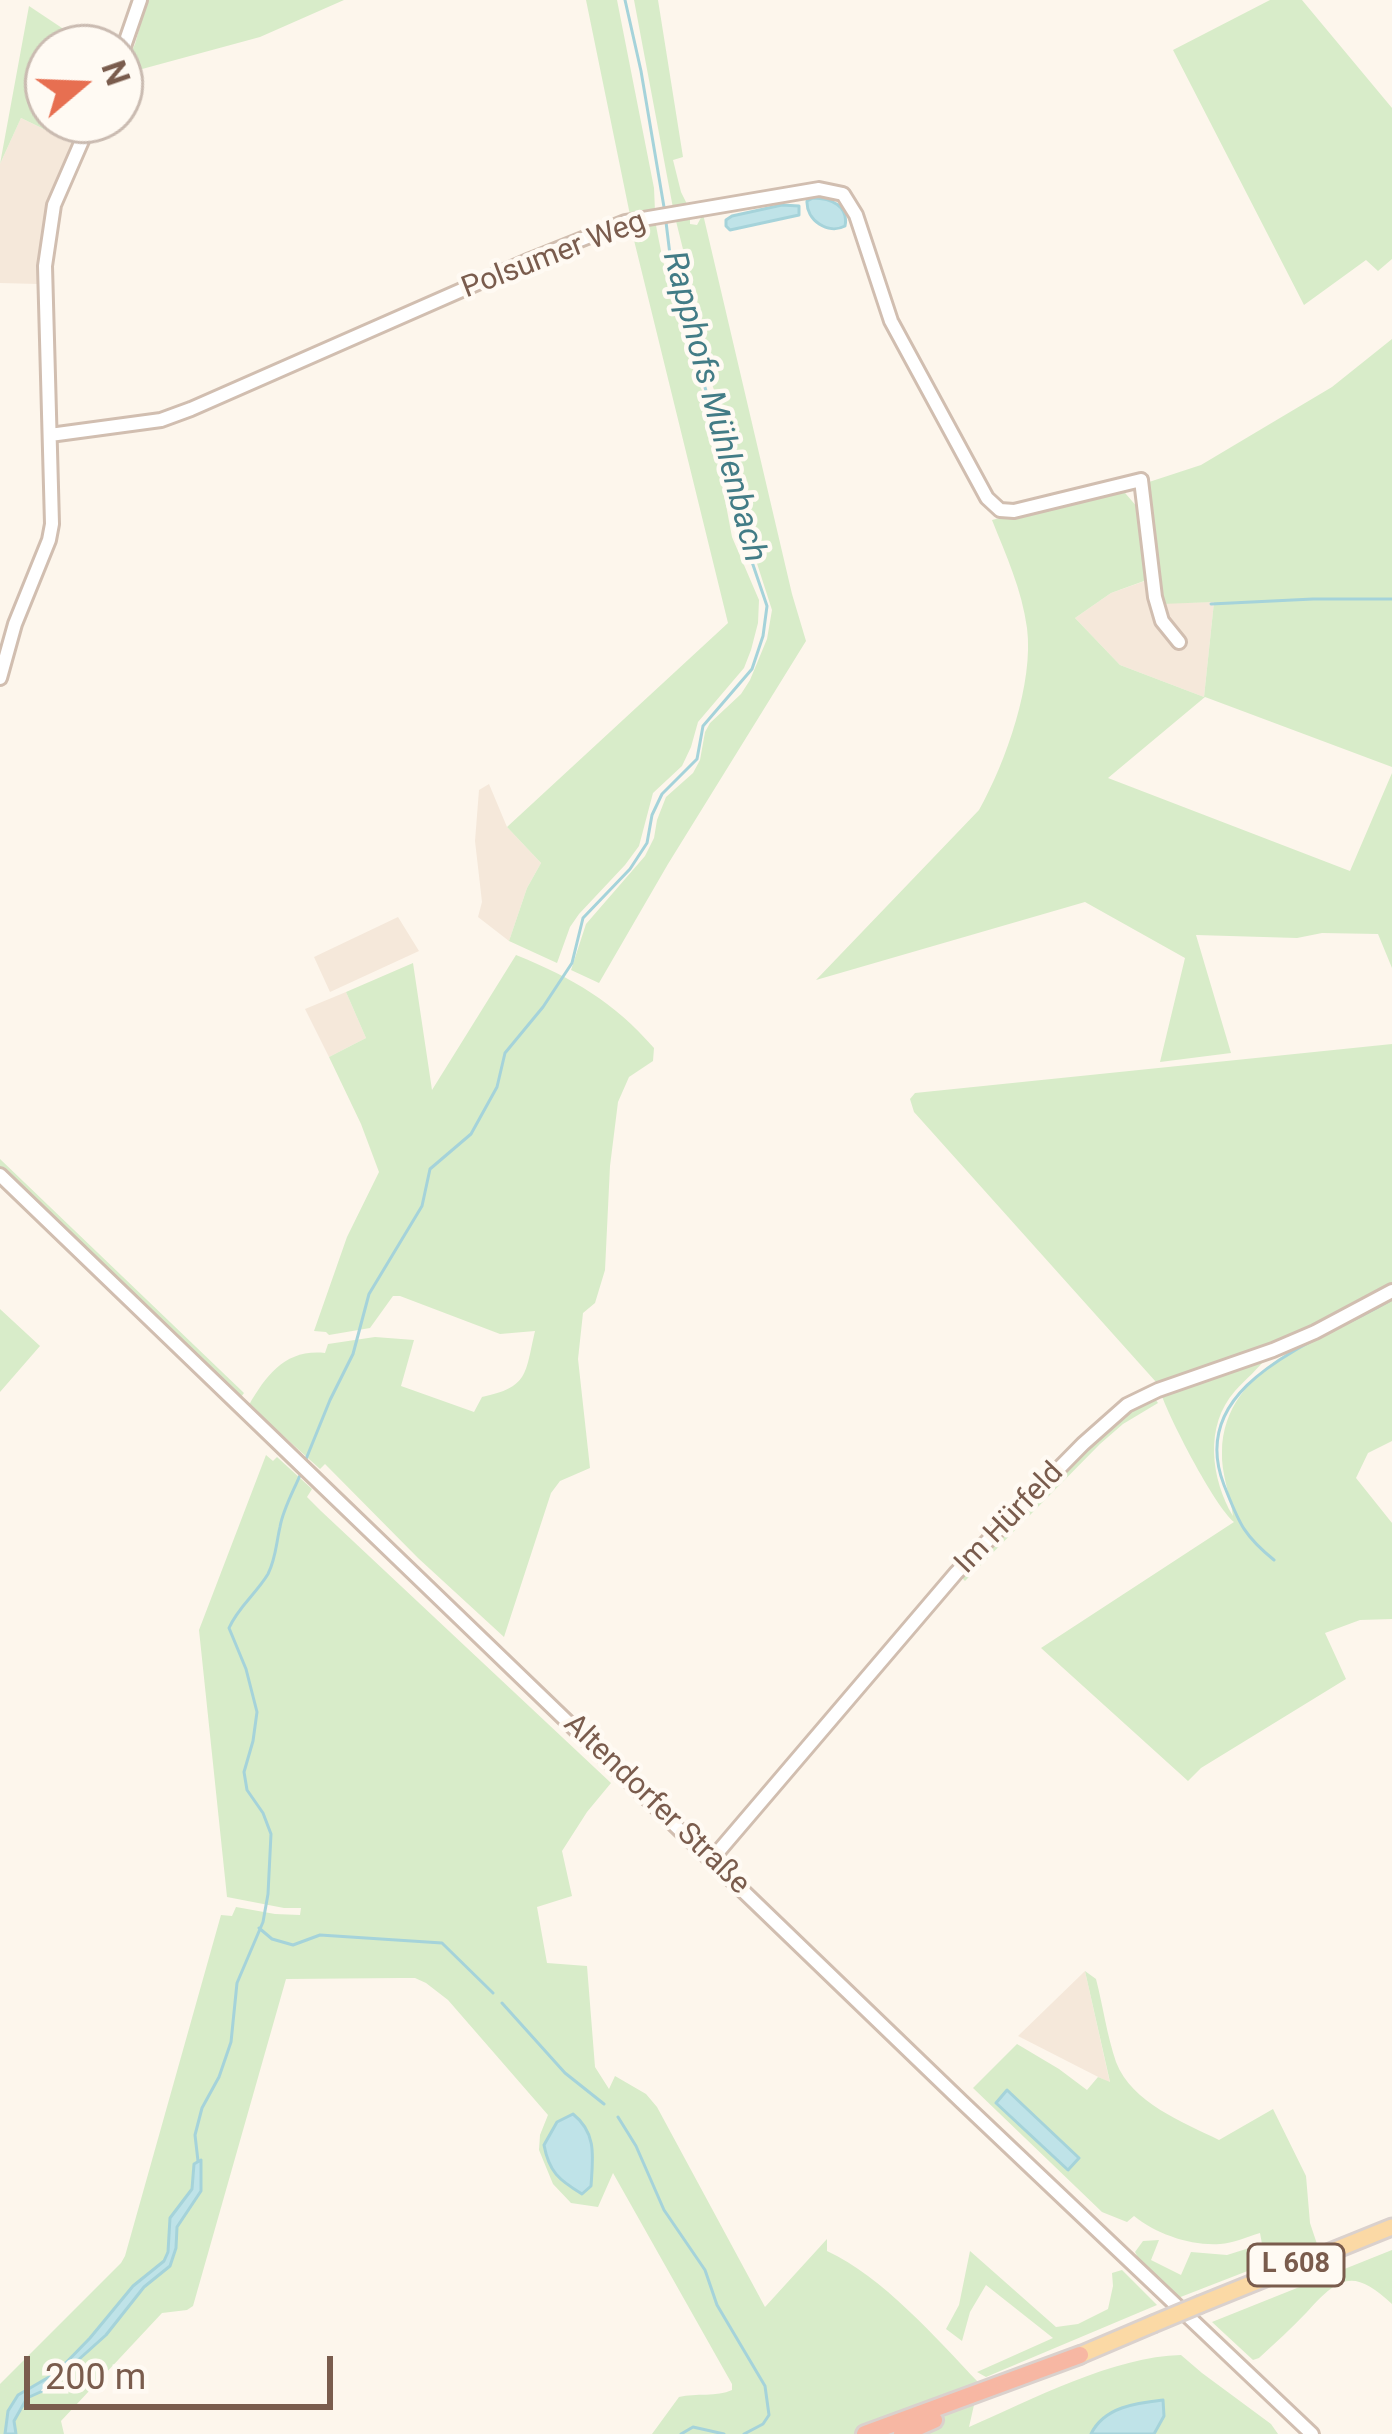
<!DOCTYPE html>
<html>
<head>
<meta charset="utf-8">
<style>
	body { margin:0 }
	#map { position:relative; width:1392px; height:2434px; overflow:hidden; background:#fdf6ec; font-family:Roboto,sans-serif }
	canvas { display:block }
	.north { position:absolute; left:24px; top:24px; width:120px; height:120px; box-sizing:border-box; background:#fffaf3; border:3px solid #cabbb1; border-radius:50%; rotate:71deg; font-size:33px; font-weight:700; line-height:48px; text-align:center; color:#7a5c4d }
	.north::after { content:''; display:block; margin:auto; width:42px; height:54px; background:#e76f51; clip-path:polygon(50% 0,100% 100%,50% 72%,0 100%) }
	.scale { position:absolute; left:24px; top:2356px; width:309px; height:54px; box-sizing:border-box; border:6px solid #7a5c4d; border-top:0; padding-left:15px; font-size:36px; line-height:42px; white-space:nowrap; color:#7a5c4d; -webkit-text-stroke:9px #fffaf3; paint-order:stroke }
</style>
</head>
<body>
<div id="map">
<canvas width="1392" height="2434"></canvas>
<div class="north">N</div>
<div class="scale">200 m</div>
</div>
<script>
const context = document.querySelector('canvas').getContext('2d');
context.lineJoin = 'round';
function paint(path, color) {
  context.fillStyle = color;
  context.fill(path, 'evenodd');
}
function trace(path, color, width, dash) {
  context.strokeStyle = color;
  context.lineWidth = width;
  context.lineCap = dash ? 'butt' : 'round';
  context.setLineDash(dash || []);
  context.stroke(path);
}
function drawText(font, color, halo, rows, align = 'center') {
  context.font = font + ' Roboto,sans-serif';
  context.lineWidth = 9;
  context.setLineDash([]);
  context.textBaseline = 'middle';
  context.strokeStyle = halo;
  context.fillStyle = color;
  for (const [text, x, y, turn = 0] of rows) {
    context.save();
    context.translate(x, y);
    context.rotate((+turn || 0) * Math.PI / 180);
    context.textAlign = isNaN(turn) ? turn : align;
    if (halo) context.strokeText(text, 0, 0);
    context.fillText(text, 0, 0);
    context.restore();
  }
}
const residential = new Path2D(`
	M21,118L73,143L47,202L38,257V284L0,283V164Z
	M1156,577L1161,603L1214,602L1204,697L1120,665L1075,618L1111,593Z
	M489,784L507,827L541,863L527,888L509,941L478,917L482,902L475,841L479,790Z
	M398,917L419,951L330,992L314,957Z
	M346,992L366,1038L329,1057L305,1009Z
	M1085,1971L1110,2083L1018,2036Z`);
const green = new Path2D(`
	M147,0H344L260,37L120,75L135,44Z
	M586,0H617L654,188L655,211L630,215Z
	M634,0H658L683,157L673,160L681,192L688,206L673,208Z
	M1270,0H1302L1392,108V259L1378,271L1366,260L1304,305L1173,50Z
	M29,6L92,48H48V120H83L73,143L21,118L0,164Z
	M690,214V224L697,225L703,214L792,594L806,641L668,864L599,983L571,970L586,924L645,856L654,838L657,820L666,797L693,773L700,760L705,732L710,723L741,694L750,680L767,639L772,610L752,548L751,532L747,521L740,478L729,454L727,429L706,366L703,330L675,217Z
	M655,220C663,265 674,308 687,351C694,375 718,421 714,441L732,537L759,600L758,623L751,650L744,668L698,722L691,747L682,766L653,793L639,846L625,865L579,914L570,927L557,963L509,941L527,888L541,863L507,827L728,623L631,228Z
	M1392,339V767L1205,697L1108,778L1350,871L1392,773V968L1378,934L1322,933L1297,938L1196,935L1231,1053L1160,1062L1185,958L1085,902L816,980L979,810C1006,762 1034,682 1027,628C1022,590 1006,555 992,520L1120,487L1138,508L1150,527L1149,482L1201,465L1332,387ZM1155,577L1161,604L1214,602L1204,697L1120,665L1075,618L1111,593Z
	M516,955C573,978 614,1002 654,1048L653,1061L629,1077L618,1102L610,1166L605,1270L595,1303L583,1313L578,1359L590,1468L560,1481L551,1493L504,1637L418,1558L325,1464L320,1469L249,1405C267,1374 286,1349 325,1353L328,1344L375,1337L414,1340L401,1386L474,1412L482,1397C529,1387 525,1374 535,1331L500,1334L400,1296H393L370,1328L329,1335L326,1332L314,1331L347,1237L379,1172L361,1124L329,1057L366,1038L346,992L413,963L432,1090Z
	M1392,1044V1283L1335,1315L1266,1345L1156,1382L914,1112L910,1099L915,1093Z
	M0,1159L244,1393L241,1397L0,1166Z
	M1392,1297V1441L1368,1453L1356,1478L1392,1523V1619L1360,1620L1325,1633L1346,1679L1201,1768L1188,1781L1041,1648L1234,1522C1214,1505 1169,1418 1160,1391L1268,1356C1258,1369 1246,1379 1235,1391C1204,1426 1211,1479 1233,1516C1230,1495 1221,1473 1222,1452C1223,1364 1330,1333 1392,1297Z
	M0,1309L40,1346L0,1392Z
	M1153,1396L1158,1403L1123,1424L1100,1444L965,1581L959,1575L1102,1430L1126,1411Z
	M266,1455L273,1461L277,1457L312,1489L307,1497L321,1511L611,1783L587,1812L562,1851L572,1896L537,1907L547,1963L587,1966L595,2067L609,2089L615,2076L646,2094L657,2107L765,2307L827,2239V2251C883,2277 936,2338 979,2383L969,2427C1031,2400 1115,2356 1181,2355L1202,2373L1271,2424L1278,2434H652L679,2397C696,2393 717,2397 732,2390V2384L613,2173L598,2207L571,2203L553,2184L539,2150L540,2135L548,2115L448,2000L426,1983L415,1978H401L286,1979L193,2306L187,2310L162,2313L61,2421L64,2434H0V2384L121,2263L125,2256L221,1915L232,1916L236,1907L275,1914L300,1915L301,1908H284L227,1897L199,1630Z
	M1085,1971L1096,1979C1103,2006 1107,2036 1116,2062C1132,2103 1183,2122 1219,2140L1273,2109L1306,2176L1310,2223L1317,2244L1178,2298L1140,2261L1135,2252L1143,2241L1159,2240L1151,2260L1181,2275L1191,2252L1227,2255L1262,2244L1260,2233C1247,2237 1233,2243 1220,2244C1191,2246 1156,2234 1134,2216L1127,2222L1102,2212L973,2088L1017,2044L1059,2069L1087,2090L1098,2077L1110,2082Z
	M1392,2250V2304C1354,2268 1339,2276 1307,2312C1292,2328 1275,2343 1259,2358L1253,2360L1212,2322Z
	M970,2251L1056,2327L1078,2324L1108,2309L1113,2286L1112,2273L1122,2270L1157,2305L986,2377L977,2372L1053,2338L986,2285L970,2312L962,2341L946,2329L959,2305Z`);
const water = new Path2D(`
	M813,198C831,198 849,206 845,226C828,235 806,220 807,201Z
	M782,205L799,206V215L730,230L726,226V220L732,216Z
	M1007,2090L1079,2158L1068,2170L996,2103Z
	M573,2114C597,2133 593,2157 591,2186L582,2194C559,2180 549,2172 544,2145L557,2122Z
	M201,2160V2191L177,2227L176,2248L170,2266L144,2287L106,2335L77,2361L56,2385L27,2398L14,2421L16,2434H5L8,2411L18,2395L56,2373L90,2338L133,2286L164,2261L168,2252L170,2218L192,2189L194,2164Z
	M1163,2400L1164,2416L1154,2434H1091C1104,2407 1136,2403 1163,2400Z`);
const stream = new Path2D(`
	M625,0L641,71L665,213
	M1211,604L1313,599H1392
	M304,1464L330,1400L353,1354L369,1294L422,1206L430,1169L471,1134L497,1087L505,1053L543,1007L572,963L583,918L630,869L647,843L652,815L662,794L697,759L703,726L752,669L763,636L767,606L750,556L736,475L722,449L724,421L709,402L671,263L666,222
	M1274,1560C1242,1534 1239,1522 1224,1485C1183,1380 1327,1339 1392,1299
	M259,1928L272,1939L293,1945L320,1935L442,1943L493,1993
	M502,2003L565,2073L604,2104
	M618,2117L636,2146L664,2210L705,2270L717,2305L765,2386L769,2415L763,2424L744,2434
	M198,2161L195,2135L202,2108L219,2077L231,2042L237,1983L263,1922L268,1894L271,1834L263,1813L247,1790L244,1772L253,1741L257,1712L246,1669L229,1628C238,1607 256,1594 268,1574C276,1558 276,1544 280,1527C283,1509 294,1490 301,1473
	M681,2434L693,2427L724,2434`);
const minor = new Path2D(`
	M120,58L140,0
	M50,435L161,420L191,409L530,260L625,222L819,189L843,194L856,215L891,321L987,498L1000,510L1014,511L1141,480L1155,597L1162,621L1179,642
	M0,678L15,624L49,540L52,524L45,266L54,205L91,120
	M0,1175L962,2102L1312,2434
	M712,1859L956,1573L1083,1444L1127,1405L1158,1390L1273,1350L1315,1332L1392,1291`);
const major = new Path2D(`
	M1201,2304L1392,2227
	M1080,2355L1153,2324`);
const highway = new Path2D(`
	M865,2434L1080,2355
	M902,2434L934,2420`);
const majorBridge = new Path2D(`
	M1153,2324L1201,2304`);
const shields = [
	[1296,2265,96]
];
const shieldNames = [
	["L 608",1296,2265]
];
const streetNames = [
	["Polsumer Weg",554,256,-21],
	["Im Hürfeld",1010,1519,-46],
	["Altendorfer Straße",656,1805,44]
];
const waterNames = [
	["Rapphofs Mühlenbach",713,407,75]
];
paint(residential, '#f5e8da');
paint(green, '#d8ecc9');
paint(water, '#bfe3e8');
trace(water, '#a5d3da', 3);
trace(stream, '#a5d3da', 3);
trace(minor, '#d1beb0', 18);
trace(major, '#dad1cd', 21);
trace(highway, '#dad1cd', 22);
trace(minor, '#fff', 12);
trace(major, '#fbd9a5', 15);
trace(highway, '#f7b7a3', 16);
trace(majorBridge, '#dad1cd', 21, []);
trace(majorBridge, '#fbd9a5', 15);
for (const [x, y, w] of shields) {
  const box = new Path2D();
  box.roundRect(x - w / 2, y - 21, w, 42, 9);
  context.fillStyle = '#fffaf3';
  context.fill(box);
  trace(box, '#7a5c4d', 3);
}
drawText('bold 27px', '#7a5c4d', null, shieldNames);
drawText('30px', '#7a5c4d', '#fffaf3', streetNames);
drawText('italic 33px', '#437c86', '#fffaf3', waterNames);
</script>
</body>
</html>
